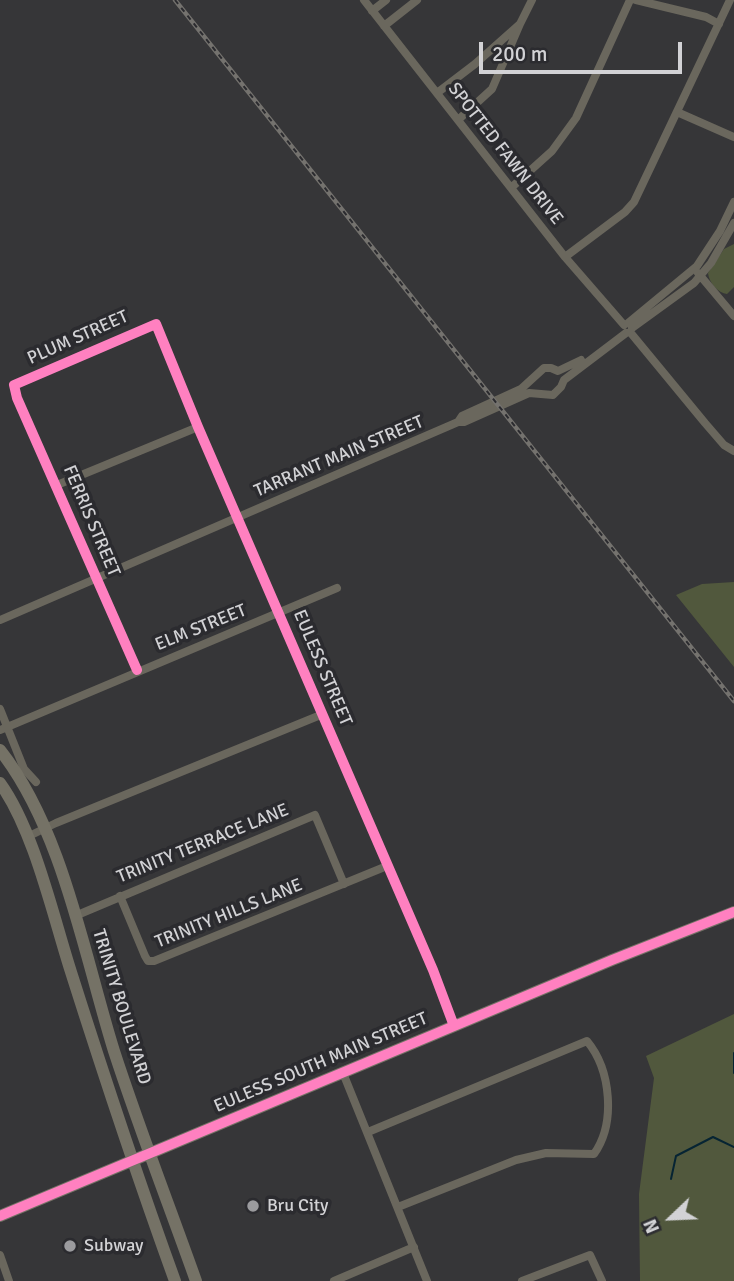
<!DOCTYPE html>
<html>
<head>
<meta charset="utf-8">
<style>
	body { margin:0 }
	#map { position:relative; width:734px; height:1281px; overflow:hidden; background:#363638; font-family:Signika,sans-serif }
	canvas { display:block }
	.north { position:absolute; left:636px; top:1183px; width:70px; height:70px; -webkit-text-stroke:5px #2b2b2f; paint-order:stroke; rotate:247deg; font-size:19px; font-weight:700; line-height:28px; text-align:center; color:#d2d2d5 }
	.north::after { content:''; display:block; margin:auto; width:24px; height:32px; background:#d2d2d5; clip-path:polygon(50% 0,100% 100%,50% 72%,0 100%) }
	.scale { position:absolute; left:479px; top:42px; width:203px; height:32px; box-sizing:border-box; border:4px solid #d2d2d5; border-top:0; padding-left:9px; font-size:21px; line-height:24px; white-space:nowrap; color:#d2d2d5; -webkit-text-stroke:5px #2b2b2f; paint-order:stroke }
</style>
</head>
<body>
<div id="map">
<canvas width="734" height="1281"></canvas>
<div class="north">N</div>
<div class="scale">200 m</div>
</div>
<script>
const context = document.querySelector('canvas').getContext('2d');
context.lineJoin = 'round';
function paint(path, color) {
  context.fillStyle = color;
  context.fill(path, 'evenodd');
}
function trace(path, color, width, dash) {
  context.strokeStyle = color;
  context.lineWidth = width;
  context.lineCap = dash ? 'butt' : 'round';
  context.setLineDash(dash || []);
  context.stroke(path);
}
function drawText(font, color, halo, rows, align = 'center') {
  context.font = font + ' Signika,sans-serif';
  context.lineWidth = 7;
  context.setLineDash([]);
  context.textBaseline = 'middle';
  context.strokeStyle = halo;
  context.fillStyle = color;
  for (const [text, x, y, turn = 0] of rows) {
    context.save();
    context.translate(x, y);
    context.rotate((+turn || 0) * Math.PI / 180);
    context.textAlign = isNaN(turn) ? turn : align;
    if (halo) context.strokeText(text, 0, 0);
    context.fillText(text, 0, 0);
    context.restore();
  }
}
const green = new Path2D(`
	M734,244V287L727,294C718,293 709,283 708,273L724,249Z
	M734,582V667L676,595L702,584Z
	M734,1014V1281H640L639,1194L654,1078L646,1056Z`);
const stream = new Path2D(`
	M734,1053V1073
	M671,1179L676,1156L713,1137L734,1147`);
const street = new Path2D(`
	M364,0L565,257L624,325
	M636,0L706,17L719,24
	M372,11L386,0
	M520,24L532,0
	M384,26L417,0
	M437,93L475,64L520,24L492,89L458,120
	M677,112L734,137
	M512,187L552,151L576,118L630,0
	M565,257L625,212L634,202L730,0
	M698,273L734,316
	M628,323L697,266L720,231L734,202
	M632,328L694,283L711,263L734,223
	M630,332L705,423L724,445L734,451
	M458,422L462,416L521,389L544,368H551L558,371L581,360
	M57,485L198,427
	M0,620L458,422H464L529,393L553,395L561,387L564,380L626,333
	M137,670L17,398L14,385L156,324L198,427L433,970L454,1026
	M0,709L24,769L36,782
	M0,730L337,588
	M27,837L56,823L323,714
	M120,896L145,956L148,961H154L387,866
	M75,916L315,815L344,884
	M343,1073L427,1281
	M368,1132L587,1041C611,1070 616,1123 594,1154L546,1153L516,1160L398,1207
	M0,1255L9,1281
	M334,1281L414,1247
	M522,1281L590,1255L602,1281`);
const secondary = new Path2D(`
	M0,750C63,830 84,955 114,1051C139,1128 169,1205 196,1281
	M0,783C34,830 53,916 71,972C104,1076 138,1179 175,1281
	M0,1216L612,960L734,912`);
const rail = new Path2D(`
	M175,0L734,701`);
const cycleway = new Path2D(`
	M137,670L17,398L14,385L156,324L198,427L433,970L454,1026
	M0,1216L612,960L734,912`);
const markers = [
	[253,1206,7,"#9b9b9e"],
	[70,1246,7,"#9b9b9e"]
];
const streetNames = [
	["SPOTTED FAWN DRIVE",505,154,52],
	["PLUM STREET",78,338,-24],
	["TARRANT MAIN STREET",339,457,-23],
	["FERRIS STREET",91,521,67],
	["ELM STREET",201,628,-22],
	["EULESS STREET",322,668,67],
	["TRINITY TERRACE LANE",203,844,-22],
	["TRINITY HILLS LANE",229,914,-22],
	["TRINITY BOULEVARD",121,1007,73],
	["EULESS SOUTH MAIN STREET",321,1063,-23]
];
const poiNames = [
	["Bru City",267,1206],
	["Subway",84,1246]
];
paint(green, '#51583d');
trace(stream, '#062433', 2);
trace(street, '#6a675d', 8);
trace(secondary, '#757266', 12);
trace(rail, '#74726e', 4.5);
trace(rail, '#2b2b2f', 2, [5]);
trace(cycleway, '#ff80c0', 10);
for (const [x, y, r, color] of markers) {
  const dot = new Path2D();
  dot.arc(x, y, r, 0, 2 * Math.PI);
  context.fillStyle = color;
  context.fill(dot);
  trace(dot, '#2b2b2f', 2.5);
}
drawText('18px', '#d2d2d5', '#2b2b2f', streetNames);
drawText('18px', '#d2d2d5', '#2b2b2f', poiNames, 'left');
</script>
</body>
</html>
